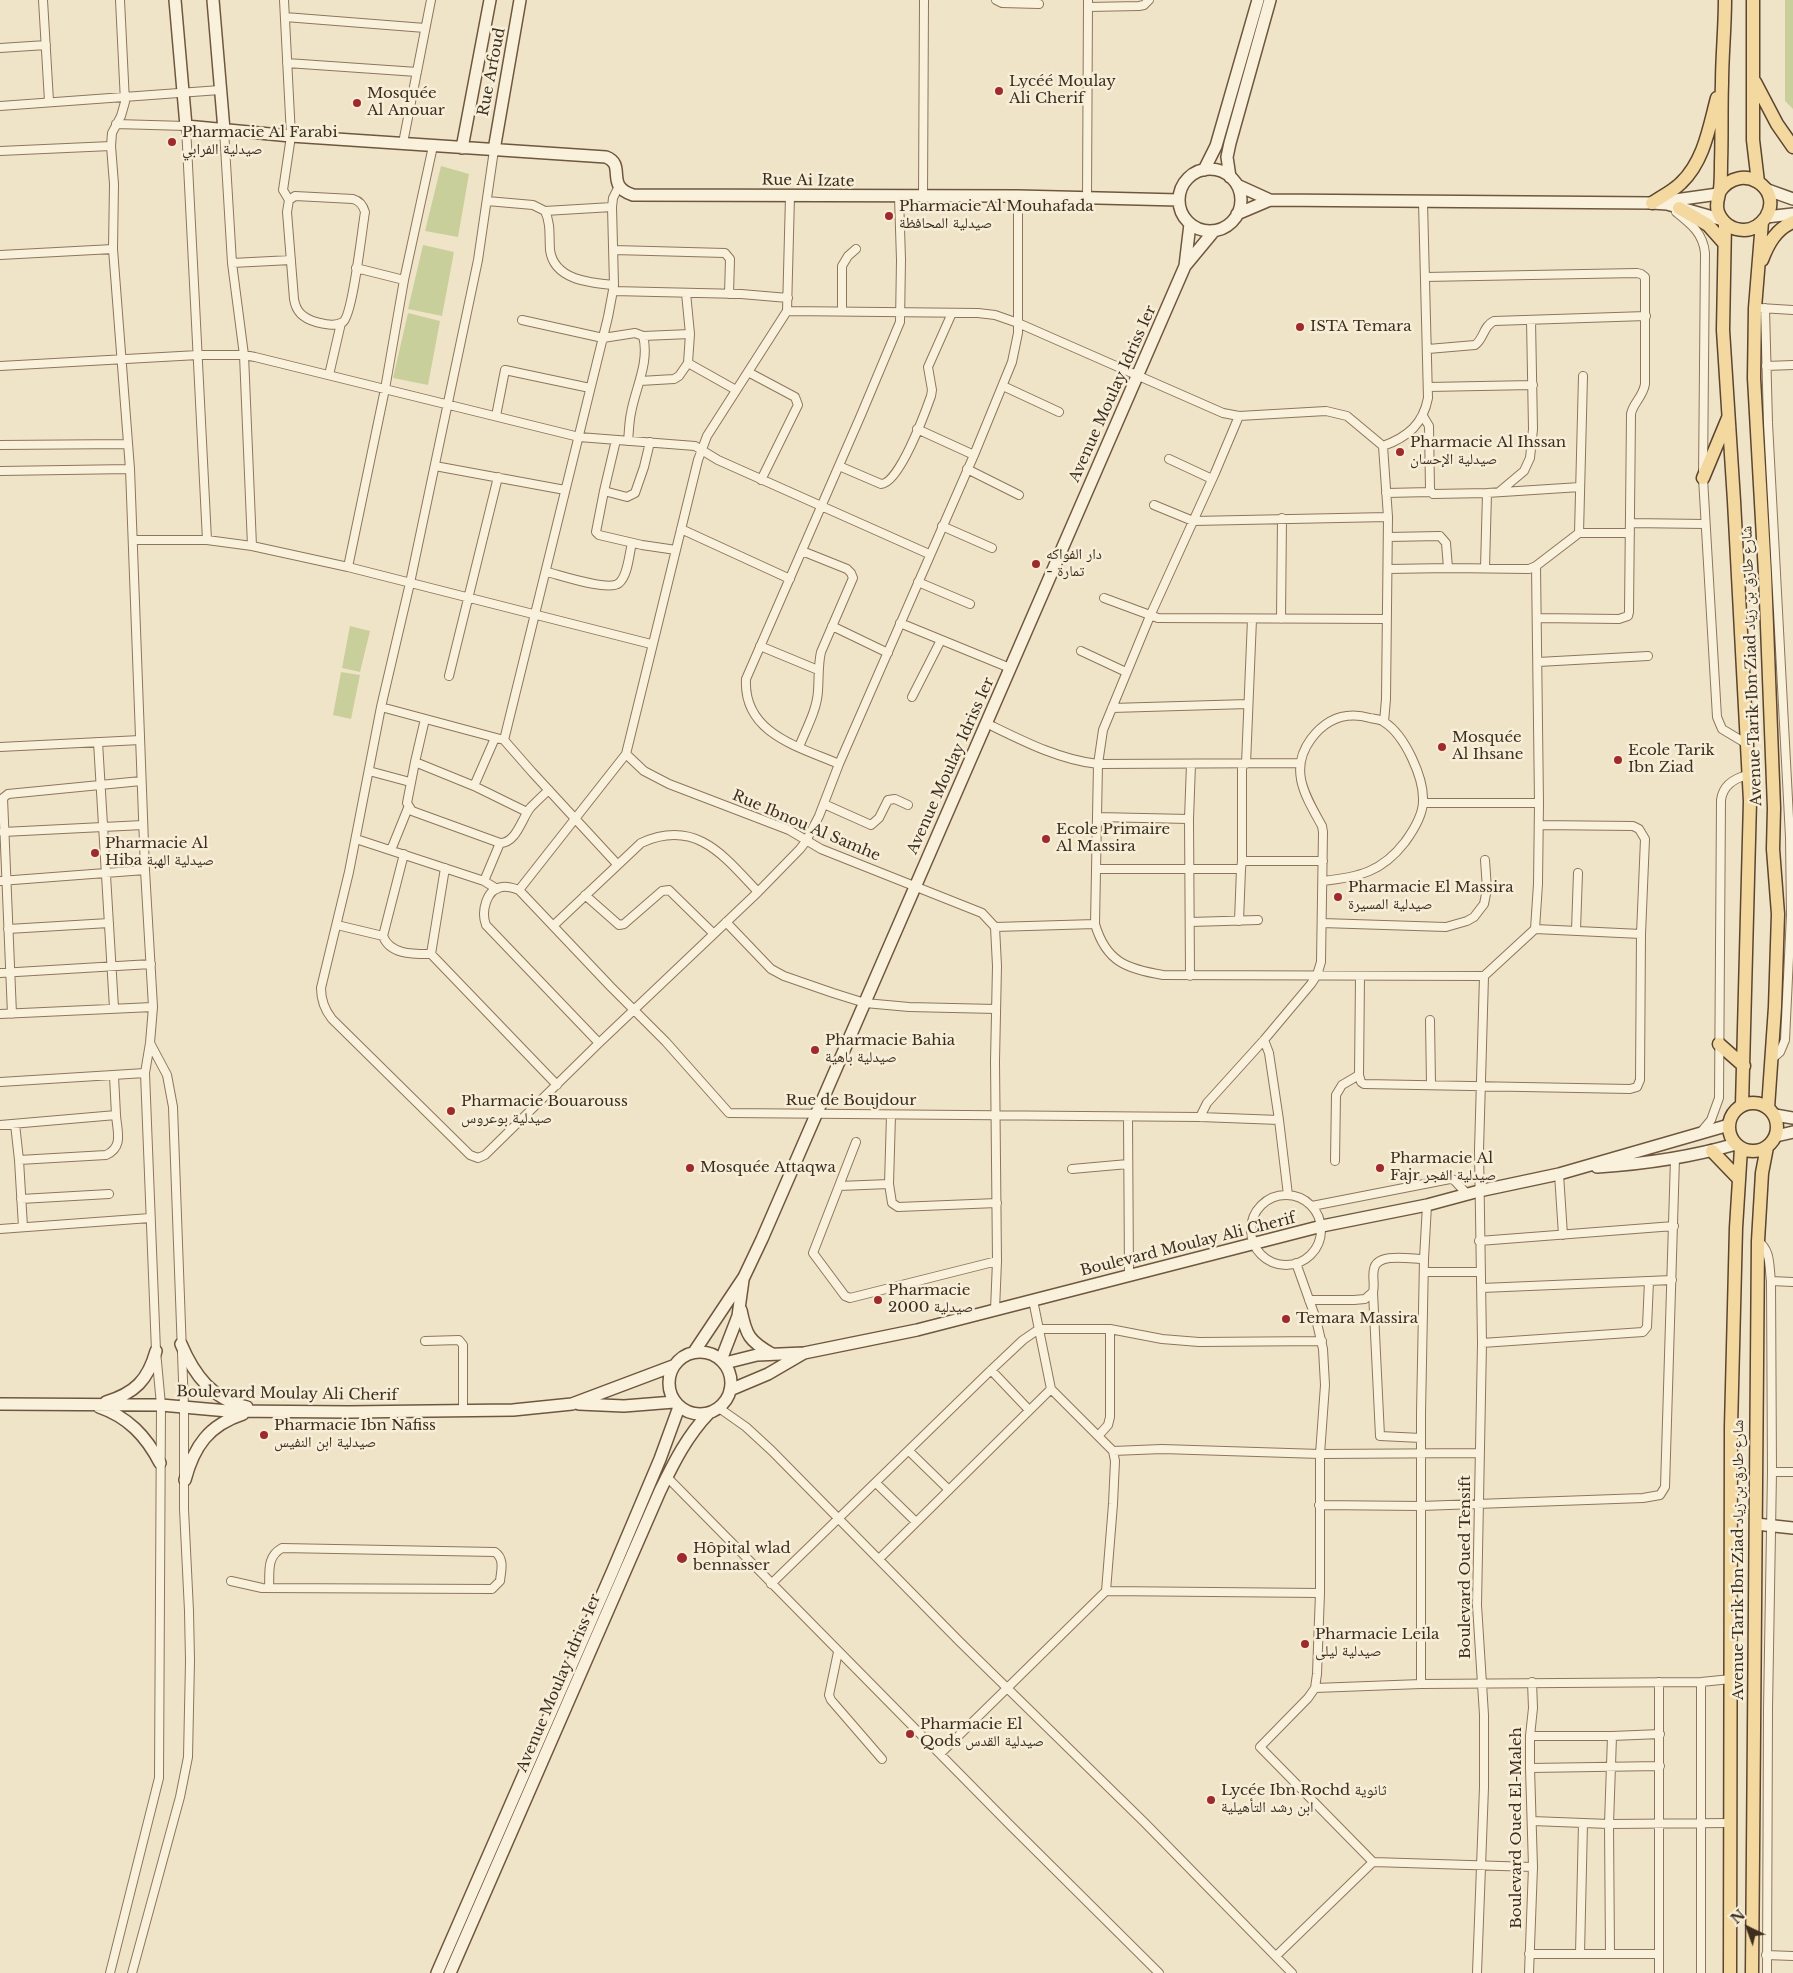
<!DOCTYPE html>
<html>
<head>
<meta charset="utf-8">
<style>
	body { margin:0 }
	#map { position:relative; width:1793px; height:1973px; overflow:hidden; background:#f0e4c8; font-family:"Libre Baskerville",serif }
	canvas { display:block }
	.north { position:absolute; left:1723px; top:1903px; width:50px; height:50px; -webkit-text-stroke:4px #f7eed8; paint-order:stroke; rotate:318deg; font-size:14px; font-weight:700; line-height:20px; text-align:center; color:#3d2e20 }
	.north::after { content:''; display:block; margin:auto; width:18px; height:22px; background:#3d2e20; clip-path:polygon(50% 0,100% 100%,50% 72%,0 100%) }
</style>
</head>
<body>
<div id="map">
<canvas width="1793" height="1973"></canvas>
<div class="north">N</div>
</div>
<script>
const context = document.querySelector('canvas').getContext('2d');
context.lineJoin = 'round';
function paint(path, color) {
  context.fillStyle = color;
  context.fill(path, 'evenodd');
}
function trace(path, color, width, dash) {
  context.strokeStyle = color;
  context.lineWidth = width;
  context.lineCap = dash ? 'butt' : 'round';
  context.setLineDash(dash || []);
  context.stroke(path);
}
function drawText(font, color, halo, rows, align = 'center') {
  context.font = font + ' "Libre Baskerville","Noto Naskh Arabic",serif';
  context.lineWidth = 5;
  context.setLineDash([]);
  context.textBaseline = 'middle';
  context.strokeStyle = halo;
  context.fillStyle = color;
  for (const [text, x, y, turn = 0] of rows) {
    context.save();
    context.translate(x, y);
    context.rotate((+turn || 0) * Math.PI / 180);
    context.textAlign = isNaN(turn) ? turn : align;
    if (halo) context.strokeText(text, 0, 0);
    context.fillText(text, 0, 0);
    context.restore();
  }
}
const green = new Path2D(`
	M1785,0H1793V109L1785,101Z
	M441,166L469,174L458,237L425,231Z
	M423,245L454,252L442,316L408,309Z
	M408,313L440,321L428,385L393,378Z
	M350,626L370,631L360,672L342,668Z
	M341,672L360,675L351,719L333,715Z`);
const street = new Path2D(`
	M43,0L49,101
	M284,0L291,136L283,190L289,200L287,212L294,299C296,312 303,318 316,322C325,324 335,327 343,322C353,314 362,229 365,212C363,205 360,201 353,199L295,196L289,200
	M996,0L1002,3L1039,4
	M1088,7L1139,6L1144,5L1149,0
	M285,17L425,28
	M0,48L46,45
	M287,63L417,72
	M0,106L220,90
	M116,124L186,126L207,540
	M224,130L232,263L244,355L252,546
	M403,143L431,0
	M494,150L478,260L410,583L381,707L349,872L321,988C321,1000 324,1009 332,1019L470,1155L478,1158L485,1155L599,1043L758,892L800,849L806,841L819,816L839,764L974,455L1012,362L1018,333V196
	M0,151L111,146
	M923,197L924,0
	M1087,198L1088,0
	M487,201L533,205L545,211C551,224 549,236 550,250C554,280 590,283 614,285
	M545,211L612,207
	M1676,212C1691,224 1703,233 1705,253L1703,478L1717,717L1722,729L1747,744
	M614,250L725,253L730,259L729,294
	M0,255L113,249
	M232,263L291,260
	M356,268L404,280
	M1425,277L1637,273L1641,274L1645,277V384C1643,397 1633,403 1631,414L1629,612L1628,616L1619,619L1537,618
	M613,291L741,294L788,298
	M686,293L690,334L688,363
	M1760,308L1793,310
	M1765,308L1768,423L1790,837L1791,915L1785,1040L1780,1052L1772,1059
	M787,311L978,313L995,315L1018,323L1223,413L1239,416L1326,411L1347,416L1383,446C1408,437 1423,424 1428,398L1423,202
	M842,311V266L848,256L856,249
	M522,320L603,338L635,333L643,336C650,362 635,389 631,413C629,422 629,432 628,441
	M643,336L690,334
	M1428,349L1475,345C1484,339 1483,326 1494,321L1646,316
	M0,366L198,355H244L255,357L579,437L695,446L718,460L929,554
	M1766,366L1793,365
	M748,372L795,397L798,405L761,480
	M329,375L341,323
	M1583,376L1579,533H1630
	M640,381L674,379L679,376L688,363L736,390
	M1003,386L1059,412
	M1428,387L1533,385
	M496,416L505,370L590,388
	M1239,416L1215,473L1150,616L1103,730L1098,764L1095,924C1106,962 1127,969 1163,975L1484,976L1535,929L1641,934
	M1423,416L1429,426L1430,490L1433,494L1487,493L1580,487
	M917,429L974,455
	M616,440L604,491L596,532L599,535L642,545L676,550
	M0,445L128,444
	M1383,446L1388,517L1386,699L1384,722
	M1169,459L1212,479
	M435,466L565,490
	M839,466L881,484C899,484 925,413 931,396L932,390L928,367L952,313
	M967,469L1019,495
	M0,471L130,469
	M604,491L627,497L635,493L644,467L650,442
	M1499,492L1524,471L1530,458L1533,429L1531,320
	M1386,493L1431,492
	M1154,505L1193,521L1388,517
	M1630,523L1705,524
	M942,526L992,548
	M681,529L790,579
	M1388,537L1440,536L1446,543L1448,568
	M133,540H207L252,546L348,567L651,644
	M348,567L385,389L404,280L433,146
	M1485,568L1487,493
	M1388,569L1448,568L1529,569L1536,566L1579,533
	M547,572C560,575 609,592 619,583C628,576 629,554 632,543
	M918,582L970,604
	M1104,598L1158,618L1387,619
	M1281,619L1282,518
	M900,623L1010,668
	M832,626L888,653
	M760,646L818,670
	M1081,651L1126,672
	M1538,662L1648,656
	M449,676L498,477
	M912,697L941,640
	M381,707L504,740L532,772L617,864
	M1112,708L1248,704
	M986,723C1021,740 1059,760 1098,764L1300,763
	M504,740L608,317L614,285L612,207L613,198L619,186
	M98,742L114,1008
	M0,747L140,740
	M799,747C806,729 817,710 818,691C819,677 818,665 821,652L853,578L851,573L847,569L802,551
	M626,754L644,771L669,784L789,830L821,849L982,913L995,927L997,966L995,1061L997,1261L995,1310
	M415,762L425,719
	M839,764C800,747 743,734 746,679L861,415L900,322L901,260L899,197
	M1242,764V861
	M1246,764L1252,619
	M369,771L410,782
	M474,786L495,738
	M1423,803H1539
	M824,804L871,825L879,818L888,800L895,799L908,805
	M527,812L474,786L415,762L407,803L412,811L500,843C517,843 522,817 531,807C537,801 543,795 549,790
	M1097,817L1189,819
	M3,832L143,825
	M356,839L484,881L497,889
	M391,850L408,808
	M404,854L383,936C390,955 414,954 431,954
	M445,868L431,954L557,1085
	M1096,869H1241L1242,861H1323
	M0,881L145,870
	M484,881L500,843
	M519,890L626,754L698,460L707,436L787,311L790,196
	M585,895L619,925L624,924L662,891L669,890L714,934
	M1239,921L1241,869
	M726,922L771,969L784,976L833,993L865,1003L909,1007L996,1009
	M1190,922L1258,920
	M1322,923L1446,927L1467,921L1474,917L1484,904L1487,889L1485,860
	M337,925L383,936
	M553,926L641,843C696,818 724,856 758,892
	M995,927L1095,924
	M8,929L109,923
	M1535,929L1538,884L1539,803L1536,566
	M1576,930L1578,873
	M0,973L151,964
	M1190,976L1189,819L1191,764
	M1360,976L1359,1075L1361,1082L1364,1084L1630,1089L1637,1087L1640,1080L1641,934L1645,839L1639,829L1633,826L1539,825
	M0,1014L153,1007
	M12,1014L3,798L8,794L141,781
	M1430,1020L1431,1084
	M1264,1040L1269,1053L1279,1120L1288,1195
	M599,1043L486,925C481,912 486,889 502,887C508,886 513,888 519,890L611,987L666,1042L729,1113L1200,1117L1279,1120
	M0,1082L145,1073
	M891,1115L889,1184L892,1203L898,1207L997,1203
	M1128,1117L1129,1276
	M1200,1117L1207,1103L1264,1040L1311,984L1317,975L1321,962L1323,832L1322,826C1306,797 1288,770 1311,739C1326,719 1345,711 1370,718C1374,719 1381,719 1384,722C1405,735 1424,778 1423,801C1423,816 1413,831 1405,842C1382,872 1359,877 1323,881
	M15,1124L19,1160L23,1227
	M0,1125L116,1115L114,1076
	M1701,1132L1711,1120L1719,1098L1721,800C1723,785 1735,778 1748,775
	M856,1142L813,1253L845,1296L850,1298L997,1261
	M19,1160L106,1155C124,1147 117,1131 116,1115
	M1335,1161L1336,1095L1342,1085L1359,1075
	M1072,1169L1128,1164
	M1559,1174L1563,1235
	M839,1186L889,1184
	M1251 1230a35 35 0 1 1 70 0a35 35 0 1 1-70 0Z
	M21,1199L109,1194
	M1312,1206L1450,1179L1454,1180L1467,1194
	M0,1229L150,1218
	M1479,1241L1674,1226
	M1758,1241C1771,1250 1769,1266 1771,1281L1772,1472L1768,1709L1767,1973
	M1424,1259L1427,1205
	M1296,1263L1316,1319L1323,1349L1325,1385L1320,1454V1593L1317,1674L1315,1688L1308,1698L1260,1747L1373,1862L1533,1867
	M1424,1272H1481
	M1771,1281L1793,1282
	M1482,1288L1672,1280
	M1373,1292L1380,1436L1421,1438
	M1033,1300L1051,1389L1113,1451L1115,1461L1113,1504L1106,1591
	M1309,1300H1354L1365,1299L1373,1292C1375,1285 1372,1276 1374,1269C1377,1252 1411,1259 1424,1259L1421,1413V1684
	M425,1341L459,1340L463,1345V1411
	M1482,1343L1643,1332L1647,1327L1649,1281
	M991,1370L1029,1410
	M719,1408L746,1427L772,1451L959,1641L1144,1822L1292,1973
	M1099,1435L1108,1425L1110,1417V1329
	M909,1451L949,1490
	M1113,1451L1162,1449L1320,1454L1480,1453
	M1772,1472H1793
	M667,1477L1009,1824L1159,1973
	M876,1483L916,1522
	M1319,1505L1421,1506L1643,1498L1660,1495L1665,1487L1675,1158
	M879,1559L1051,1389
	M231,1581L262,1588L492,1589L500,1581C501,1571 505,1559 495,1552L282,1548C266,1557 270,1572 269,1588
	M771,1584L989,1372L1023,1340L1039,1329H1110L1162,1339L1199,1342L1322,1341
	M838,1652L829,1695L831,1700L882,1759
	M1315,1688L1421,1684L1701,1682L1731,1679
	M1530,1736H1612L1609,1824L1610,1954
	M1612,1736L1660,1734
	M940,1754L1106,1591L1320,1593
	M1530,1768L1660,1766
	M1532,1821L1609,1824L1730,1823
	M1529,1954H1659
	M1580,1954L1583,1823
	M1766,1955L1793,1956
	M1276,1956L1373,1862
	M110,1973L159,1778L161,1405L156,1351L145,1073L150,1043L153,1007L145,870L130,469L113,249L114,184L111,146L112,133L121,116L125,102L120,0
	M132,1973L180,1797L188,1757L190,1661L189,1611L184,1509V1407L173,1107L167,1075L150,1043
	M1477,1973L1484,1787V1715L1477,1605L1482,1343L1479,1150L1484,976
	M1529,1973L1533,1867L1530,1768V1736L1533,1708L1532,1682
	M1659,1973V1682
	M1701,1973V1682`);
const secondary = new Path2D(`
	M175,0L186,126L291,136L606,157C627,165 604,186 633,195L1018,196L1179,200
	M213,0L224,130
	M462,148L490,0
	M494,150L520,0
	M1179 200a31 31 0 1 1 62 0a31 31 0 1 1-62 0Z
	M1204,170L1216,146L1258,0
	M1230,177L1227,157L1230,143L1270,0
	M1237,185L1270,200L1652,203L1667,204L1723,220
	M1765,189L1793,199
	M1668,201L1718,194
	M1237,214L1270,200
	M1766,217L1793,214
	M1185,266L1190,224
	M1775,1115L1793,1118
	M1776,1136L1793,1132
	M1597,1167C1644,1164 1691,1157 1736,1144
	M741,1310C746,1335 749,1341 772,1354
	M181,1344C194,1375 213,1400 247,1407
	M669 1383a31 31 0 1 1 62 0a31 31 0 1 1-62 0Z
	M694,1352L744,1277L762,1239L1185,266L1214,231
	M721,1360L738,1316L743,1280
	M725,1363L757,1355L804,1353L917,1330L1322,1226L1427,1205L1479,1191L1559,1174L1729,1125
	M730,1390L768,1374L804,1353
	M106,1402C135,1393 148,1380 156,1351
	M0,1404L161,1405L228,1411L349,1412L513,1410L572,1404L673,1366
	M579,1404L624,1406L674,1402
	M99,1407C128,1417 146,1436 160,1463
	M185,1480C194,1446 209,1425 243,1414
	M1756,1524L1793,1528
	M437,1973L613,1570L660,1459L679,1407
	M450,1973L660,1491C674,1462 687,1436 709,1413`);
const primary = new Path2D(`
	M1753,0V140L1758,182
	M1755,82L1777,124L1793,147
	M1720,191C1741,161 1784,188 1766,217C1761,224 1753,230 1744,230C1732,230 1722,223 1718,212C1715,203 1719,197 1720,189C1721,181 1721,172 1721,163C1722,136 1721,110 1722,83C1722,56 1725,28 1725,0
	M1652,203C1661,197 1673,191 1681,183C1704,161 1709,128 1717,98
	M1679,208L1708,225L1724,243
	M1762,222L1755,308L1754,378L1765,574L1774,808L1773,849L1778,914L1775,1007L1768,1108
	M1725,223L1723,330L1734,501L1750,801L1742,1105
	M1762,260C1768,244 1776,229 1793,222
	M1703,478L1728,418
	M1719,1044L1744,1066
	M1729 1127a24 24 0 1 1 48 0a24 24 0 1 1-48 0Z
	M1712,1151L1738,1178
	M1730,1973L1731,1427L1736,1228L1741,1148
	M1752,1973L1758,1241L1762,1173L1767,1147`);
const markers = [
	[999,91,5,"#9e2a2b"],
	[357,103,5,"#9e2a2b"],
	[172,142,5,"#9e2a2b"],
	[889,216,5,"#9e2a2b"],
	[1300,327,5,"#9e2a2b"],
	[1400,452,5,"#9e2a2b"],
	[1036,564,5,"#9e2a2b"],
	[1442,747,5,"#9e2a2b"],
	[1618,760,5,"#9e2a2b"],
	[1046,839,5,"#9e2a2b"],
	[95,853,5,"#9e2a2b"],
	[1338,897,5,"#9e2a2b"],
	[815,1050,5,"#9e2a2b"],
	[451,1111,5,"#9e2a2b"],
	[690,1168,5,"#9e2a2b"],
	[1380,1168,5,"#9e2a2b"],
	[878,1300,5,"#9e2a2b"],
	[1286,1319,5,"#9e2a2b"],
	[264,1435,5,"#9e2a2b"],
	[682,1558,6,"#9e2a2b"],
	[1305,1644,5,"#9e2a2b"],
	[910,1734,5,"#9e2a2b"],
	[1211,1800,5,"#9e2a2b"]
];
const streetNames = [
	["Rue Arfoud",492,72,-79],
	["Rue Ai Izate",808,181,1],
	["Avenue Moulay Idriss Ier",1113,394,-66],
	["Avenue Tarik Ibn Ziad شارع طارق بن زياد",1752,666,-92],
	["Avenue Moulay Idriss Ier",951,766,-66],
	["Rue Ibnou Al Samhe",806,826,23],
	["Rue de Boujdour",851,1101],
	["Boulevard Moulay Ali Cherif",1188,1245,-14],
	["Boulevard Moulay Ali Cherif",287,1394,1],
	["Avenue Tarik Ibn Ziad شارع طارق بن زياد",1739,1560,-90],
	["Boulevard Oued Tensift",1466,1567,-90],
	["Avenue Moulay Idriss Ier",559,1683,-67],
	["Boulevard Oued El-Maleh",1517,1828,-90]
];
const poiNames = [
	["Lycéé Moulay",1009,82],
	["Ali Cherif",1009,99],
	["Mosquée",367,94],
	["Al Anouar",367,111],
	["Pharmacie Al Farabi",182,133],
	["صيدلية الفرابي",182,150],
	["Pharmacie Al Mouhafada",899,207],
	["صيدلية المحافظة",899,224],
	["ISTA Temara",1310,327],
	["Pharmacie Al Ihssan",1410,443],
	["صيدلية الإحسان",1410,460],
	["دار الفواكه",1046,555],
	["- تمارة",1046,572],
	["Mosquée",1452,738],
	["Al Ihsane",1452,755],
	["Ecole Tarik",1628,751],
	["Ibn Ziad",1628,768],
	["Ecole Primaire",1056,830],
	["Al Massira",1056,847],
	["Pharmacie Al",105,844],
	["Hiba صيدلية الهبة",105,861],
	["Pharmacie El Massira",1348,888],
	["صيدلية المسيرة",1348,905],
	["Pharmacie Bahia",825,1041],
	["صيدلية باهية",825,1058],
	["Pharmacie Bouarouss",461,1102],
	["صيدلية بوعروس",461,1119],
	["Pharmacie Al",1390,1159],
	["Fajr صيدلية الفجر",1390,1176],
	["Mosquée Attaqwa",700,1168],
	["Pharmacie",888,1291],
	["2000 صيدلية",888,1308],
	["Temara Massira",1296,1319],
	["Pharmacie Ibn Nafiss",274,1426],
	["صيدلية ابن النفيس",274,1443],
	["Hôpital wlad",693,1549],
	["bennasser",693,1566],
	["Pharmacie Leila",1315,1635],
	["صيدلية ليلى",1315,1652],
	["Pharmacie El",920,1725],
	["Qods صيدلية القدس",920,1742],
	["Lycée Ibn Rochd ثانوية",1221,1791],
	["ابن رشد التأهيلية",1221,1808]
];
paint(green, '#c9cf9b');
trace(street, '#8d765c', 10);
trace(secondary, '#6f573f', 14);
trace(primary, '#5b4430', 15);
trace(street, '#faf1dc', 8);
trace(secondary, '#faf1dc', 11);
trace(primary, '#f3d9a0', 12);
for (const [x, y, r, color] of markers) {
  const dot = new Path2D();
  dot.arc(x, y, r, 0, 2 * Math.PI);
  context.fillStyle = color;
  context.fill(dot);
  trace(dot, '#f7eed8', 2);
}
drawText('15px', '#3d2e20', '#f7eed8', streetNames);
drawText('15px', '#3d2e20', '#f7eed8', poiNames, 'left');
</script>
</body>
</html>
